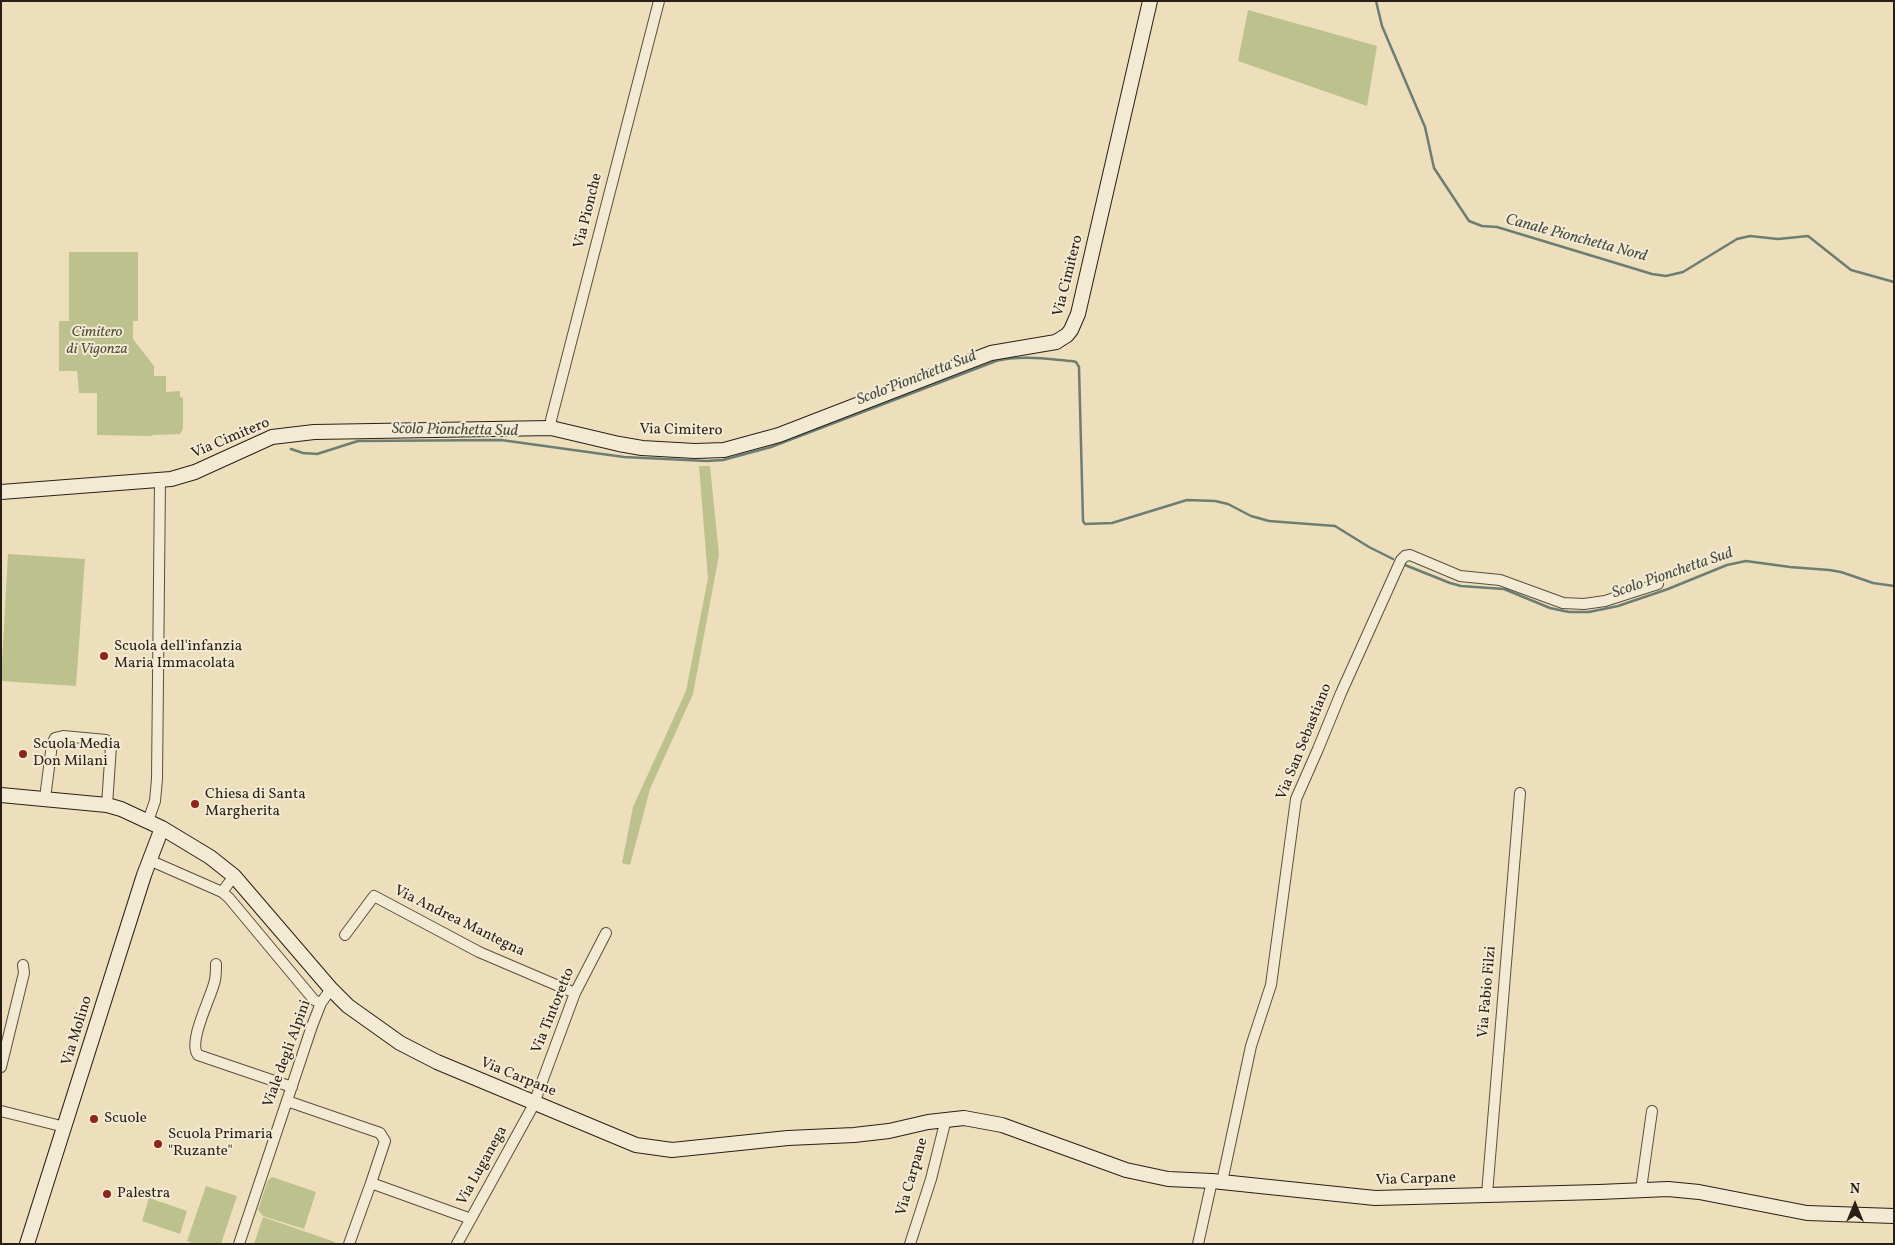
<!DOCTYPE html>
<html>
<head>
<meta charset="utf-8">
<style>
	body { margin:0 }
	#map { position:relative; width:1895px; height:1245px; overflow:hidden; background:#eddfbb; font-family:Vollkorn,serif }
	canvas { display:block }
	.frame { position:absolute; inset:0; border:2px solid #291f16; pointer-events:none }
	.north { position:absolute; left:1830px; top:1180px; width:50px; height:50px; -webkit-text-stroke:4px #f3ead3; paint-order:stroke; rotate:0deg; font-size:14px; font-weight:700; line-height:20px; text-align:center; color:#291f16 }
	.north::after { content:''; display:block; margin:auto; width:18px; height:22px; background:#291f16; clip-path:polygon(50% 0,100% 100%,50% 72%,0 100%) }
</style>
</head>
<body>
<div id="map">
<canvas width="1895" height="1245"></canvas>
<div class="frame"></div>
<div class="north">N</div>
</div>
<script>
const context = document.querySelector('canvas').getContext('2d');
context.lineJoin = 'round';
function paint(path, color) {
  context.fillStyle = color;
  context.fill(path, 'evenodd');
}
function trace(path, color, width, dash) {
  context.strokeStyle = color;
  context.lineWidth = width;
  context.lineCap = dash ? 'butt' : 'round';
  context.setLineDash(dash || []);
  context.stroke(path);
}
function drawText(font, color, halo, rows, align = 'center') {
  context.font = font + ' Vollkorn,serif';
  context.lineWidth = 4;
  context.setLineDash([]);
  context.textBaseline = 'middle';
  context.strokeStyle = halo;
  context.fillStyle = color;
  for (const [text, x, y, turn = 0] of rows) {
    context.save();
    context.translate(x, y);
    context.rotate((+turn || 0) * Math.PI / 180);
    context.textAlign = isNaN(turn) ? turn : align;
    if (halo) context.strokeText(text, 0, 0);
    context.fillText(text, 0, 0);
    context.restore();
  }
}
const green = new Path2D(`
	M1248,10L1377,46L1367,106L1238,61Z
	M69,252H138V321H133V339L154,366V376H166V392L180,391V397L183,398V429L180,434L153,435L152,436L97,435V393H79L77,371H59V321H69Z
	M699,466H710L719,555L693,694L650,789L630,865L622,863L633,807L686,691L708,578Z
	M8,554L85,559L76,686L1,681Z
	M272,1177L316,1192L304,1229L263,1216L258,1210L268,1180Z
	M206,1186L237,1196L221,1244H194L187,1241Z
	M149,1198L187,1211L180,1234L142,1221Z
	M263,1217L335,1242L334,1244H254Z`);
const stream = new Path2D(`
	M1376,1L1382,26L1425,127L1434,168L1469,221L1482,226L1497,227L1652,274L1666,276L1683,272L1737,239L1750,236L1778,239L1808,236L1851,270L1894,282
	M291,449L303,453L317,454L358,441L501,440L624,457L707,461L723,460L771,447L996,361C1021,355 1047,359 1072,361L1076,362L1079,367L1083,521L1085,524L1112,523L1187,500L1215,501L1228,504L1251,516L1269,521L1335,526L1369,547L1393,559
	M1405,565L1450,583L1461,586L1504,589L1550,608L1569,612H1589L1618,606L1668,589L1727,565L1746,561L1790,567L1829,570L1841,572L1873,583L1894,586`);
const street = new Path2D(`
	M551,428V420L659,1
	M45,798L52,744L55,738L63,736L106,740L111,746L107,805
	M148,821L155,801L157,779L160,480
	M149,860L222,892L229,898L314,1000L321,1003
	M222,892L234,876
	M345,935L374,896L479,952L575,993
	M216,964C216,969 216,975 215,980C212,996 187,1042 198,1055L292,1087
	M1,1067L24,973L23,965
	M287,1101L380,1133L385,1141L371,1183L471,1219
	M1,1111L65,1127
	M1222,1182L1251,1046L1271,985L1296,799L1318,749L1341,693L1401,560L1405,556L1410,555L1460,576L1500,580L1563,603L1584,604L1605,601L1658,584
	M1641,1189L1652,1111
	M1487,1194L1520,793
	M239,1244L312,1026L321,1003L331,989
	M349,1244L371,1183
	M457,1244L533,1106L575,993L606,933
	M910,1244L931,1179L946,1119
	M1198,1244L1212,1181`);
const secondary = new Path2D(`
	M1,492L171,479L195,472L272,437L314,432L551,428L619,444L642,448L695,451L724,450L779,435L991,353L1056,342L1067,335L1071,330L1078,314L1150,1
	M1,795L107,805L121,809L162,828L210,857L234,876L331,989L348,1006L400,1043L437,1062L636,1145L672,1150L788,1138L854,1135L889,1131L928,1122L964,1118L1002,1125L1126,1170L1168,1179L1212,1181L1375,1198L1599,1192L1668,1189L1699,1192L1807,1213L1894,1216
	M27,1244L144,875L162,828`);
const markers = [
	[104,656,5,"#8f2418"],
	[23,754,5,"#8f2418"],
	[195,804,5,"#8f2418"],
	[94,1119,5,"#8f2418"],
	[158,1144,5,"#8f2418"],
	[107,1194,5,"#8f2418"]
];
const streetNames = [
	["Via Pionche",589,211,-76],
	["Via Cimitero",1069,276,-76],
	["Via Cimitero",681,431,1],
	["Via Cimitero",231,439,-23],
	["Via San Sebastiano",1305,742,-68],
	["Via Andrea Mantegna",459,922,26],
	["Via Fabio Filzi",1488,992,-85],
	["Via Tintoretto",554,1011,-68],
	["Via Molino",78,1031,-73],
	["Viale degli Alpini",288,1054,-70],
	["Via Carpane",518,1078,22],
	["Via Luganega",483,1166,-61],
	["Via Carpane",913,1177,-74],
	["Via Carpane",1416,1180,-2]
];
const parkNames = [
	["Cimitero",97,333],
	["di Vigonza",97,350]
];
const poiNames = [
	["Scuola dell'infanzia",114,647],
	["Maria Immacolata",114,664],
	["Scuola Media",33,745],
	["Don Milani",33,762],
	["Chiesa di Santa",205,795],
	["Margherita",205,812],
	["Scuole",104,1119],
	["Scuola Primaria",168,1135],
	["\"Ruzante\"",168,1152],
	["Palestra",117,1194]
];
const waterNames = [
	["Canale Pionchetta Nord",1576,239,15],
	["Scolo Pionchetta Sud",917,379,-21],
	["Scolo Pionchetta Sud",455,431,1],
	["Scolo Pionchetta Sud",1673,574,-19]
];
paint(green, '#bcc18e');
trace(stream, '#6c7e73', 2.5);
trace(street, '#5a4f3f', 12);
trace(secondary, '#291f16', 16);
trace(street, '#f3ead3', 10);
trace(secondary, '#f3ead3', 14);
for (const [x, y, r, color] of markers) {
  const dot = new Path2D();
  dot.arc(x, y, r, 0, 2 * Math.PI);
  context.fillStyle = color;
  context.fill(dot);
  trace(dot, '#f3ead3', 2);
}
drawText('15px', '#291f16', '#f3ead3', streetNames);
drawText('italic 15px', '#55503a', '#f3ead3', parkNames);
drawText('15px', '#291f16', '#f3ead3', poiNames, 'left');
drawText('italic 16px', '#4b4e44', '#f3ead3', waterNames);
</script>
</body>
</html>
